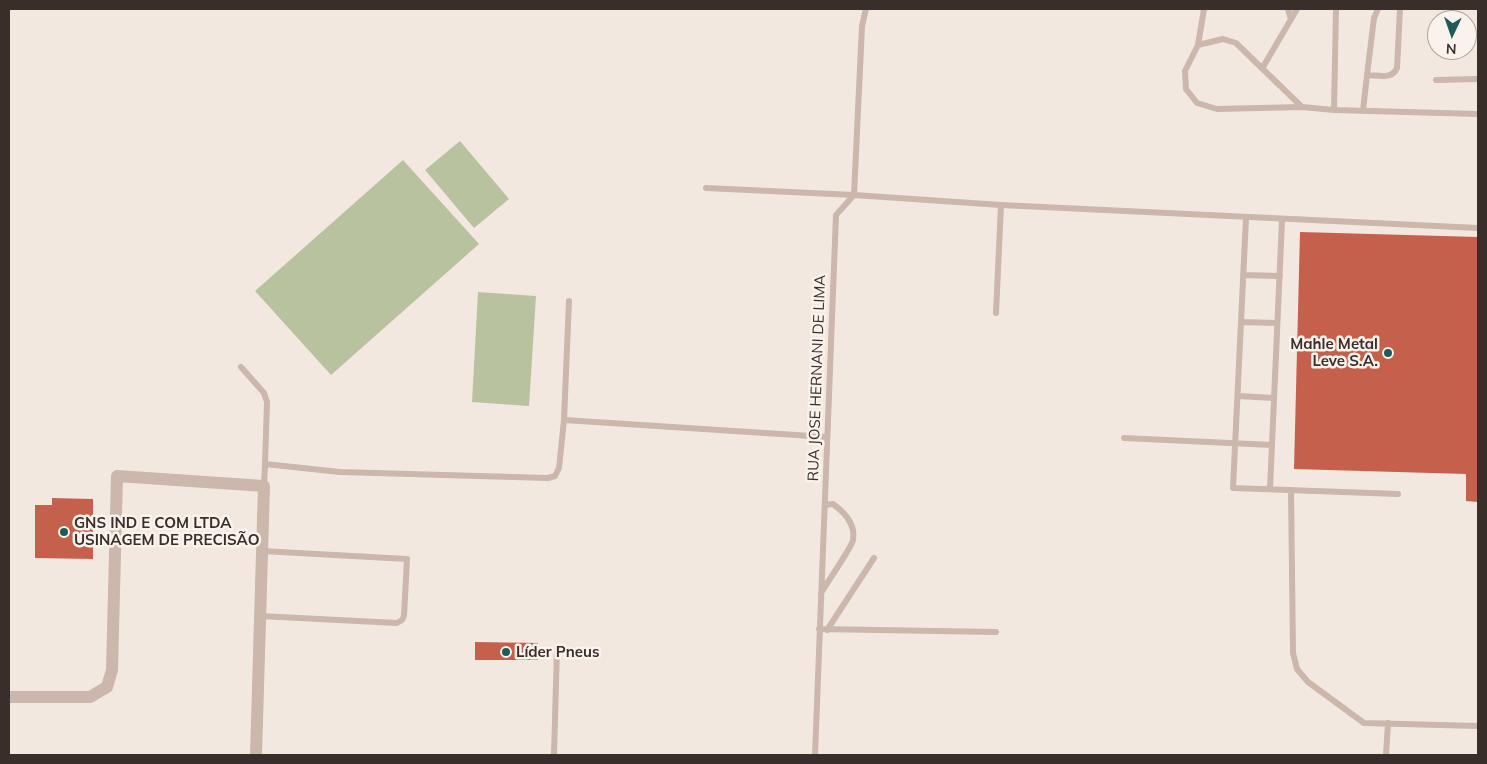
<!DOCTYPE html>
<html>
<head>
<meta charset="utf-8">
<style>
	body { margin:0 }
	#map { position:relative; width:1487px; height:764px; overflow:hidden; background:#f3e8e0; font-family:Mulish,sans-serif }
	canvas { display:block }
	.frame { position:absolute; inset:0; border:10px solid #392e2a; pointer-events:none }
	.north { position:absolute; left:1427px; top:10px; width:50px; height:50px; box-sizing:border-box; background:#faf3ec; border:1px solid #ada49e; border-radius:50%; rotate:183deg; font-size:14px; font-weight:700; line-height:20px; text-align:center; color:#392e2a }
	.north::after { content:''; display:block; margin:auto; width:18px; height:22px; background:#205b5a; clip-path:polygon(50% 0,100% 100%,50% 72%,0 100%) }
</style>
</head>
<body>
<div id="map">
<canvas width="1487" height="764"></canvas>
<div class="frame"></div>
<div class="north">N</div>
</div>
<script>
const context = document.querySelector('canvas').getContext('2d');
context.lineJoin = 'round';
function paint(path, color) {
  context.fillStyle = color;
  context.fill(path, 'evenodd');
}
function trace(path, color, width, dash) {
  context.strokeStyle = color;
  context.lineWidth = width;
  context.lineCap = dash ? 'butt' : 'round';
  context.setLineDash(dash || []);
  context.stroke(path);
}
function drawText(font, color, halo, rows, align = 'center') {
  context.font = font + ' Mulish,sans-serif';
  context.lineWidth = 5;
  context.setLineDash([]);
  context.textBaseline = 'middle';
  context.strokeStyle = halo;
  context.fillStyle = color;
  for (const [text, x, y, turn = 0] of rows) {
    context.save();
    context.translate(x, y);
    context.rotate((+turn || 0) * Math.PI / 180);
    context.textAlign = isNaN(turn) ? turn : align;
    if (halo) context.strokeText(text, 0, 0);
    context.fillText(text, 0, 0);
    context.restore();
  }
}
const green = new Path2D(`
	M460,141L509,199L474,228L425,170Z
	M403,160L479,244L331,375L255,291Z
	M478,292L536,296L529,406L472,402Z`);
const building = new Path2D(`
	M1300,232L1478,237V502L1466,501V474L1294,469Z
	M52,498L93,499V559L35,558V505H52Z
	M475,642L538,643V660H475Z`);
const service = new Path2D(`
	M1288,9L1291,19
	M1378,9L1374,18L1367,75C1378,75 1392,80 1397,68L1400,9
	M1198,45L1204,9
	M1263,67L1297,9
	M1436,80L1478,79
	M1302,107L1236,43L1223,39L1198,45L1185,71L1186,89L1197,103L1217,109L1302,107L1334,110L1478,114
	M1334,110L1336,9
	M1363,111L1367,75
	M706,188L854,195L1001,205L1478,228
	M1246,218L1233,488L1398,494
	M1243,275L1280,276
	M569,301L564,420L827,437
	M996,313L1001,205
	M1241,322L1277,323
	M241,367L264,393L267,402L265,464L340,472L548,478L555,476L559,468L564,420
	M1238,396L1274,398
	M1124,438L1272,445
	M264,486L265,464
	M1270,489L1282,220
	M1291,490L1293,653L1297,669L1308,682L1364,723L1478,726
	M821,593C826,584 852,547 853,540C856,524 844,512 833,504L825,505
	M260,616L397,623L402,620L404,616L407,559L262,551
	M819,629L996,632
	M827,630L874,558
	M554,755L557,648
	M815,755L836,215L854,195L862,26L866,9
	M1386,755L1388,723`);
const minor = new Path2D(`
	M9,697H90L107,687L112,670L117,476L264,486L256,755`);
const markers = [
	[1388,353,5,"#205b5a"],
	[64,532,5,"#205b5a"],
	[506,652,5,"#205b5a"]
];
const poiNames = [
	["Mahle Metal",1378,344,"right"],
	["Leve S.A.",1378,361,"right"],
	["GNS IND E COM LTDA",74,523],
	["USINAGEM DE PRECISÃO",74,540],
	["Líder Pneus",516,652]
];
const streetNames = [
	["RUA JOSE HERNANI DE LIMA",817,378,-88]
];
paint(green, '#b9c29f');
paint(building, '#c4604c');
trace(service, '#cbb7ab', 6);
trace(minor, '#cbb7ab', 12);
for (const [x, y, r, color] of markers) {
  const dot = new Path2D();
  dot.arc(x, y, r, 0, 2 * Math.PI);
  context.fillStyle = color;
  context.fill(dot);
  trace(dot, '#faf3ec', 2);
}
drawText('bold 15px', '#392e2a', '#faf3ec', poiNames, 'left');
drawText('15px', '#392e2a', '#faf3ec', streetNames);
</script>
</body>
</html>
